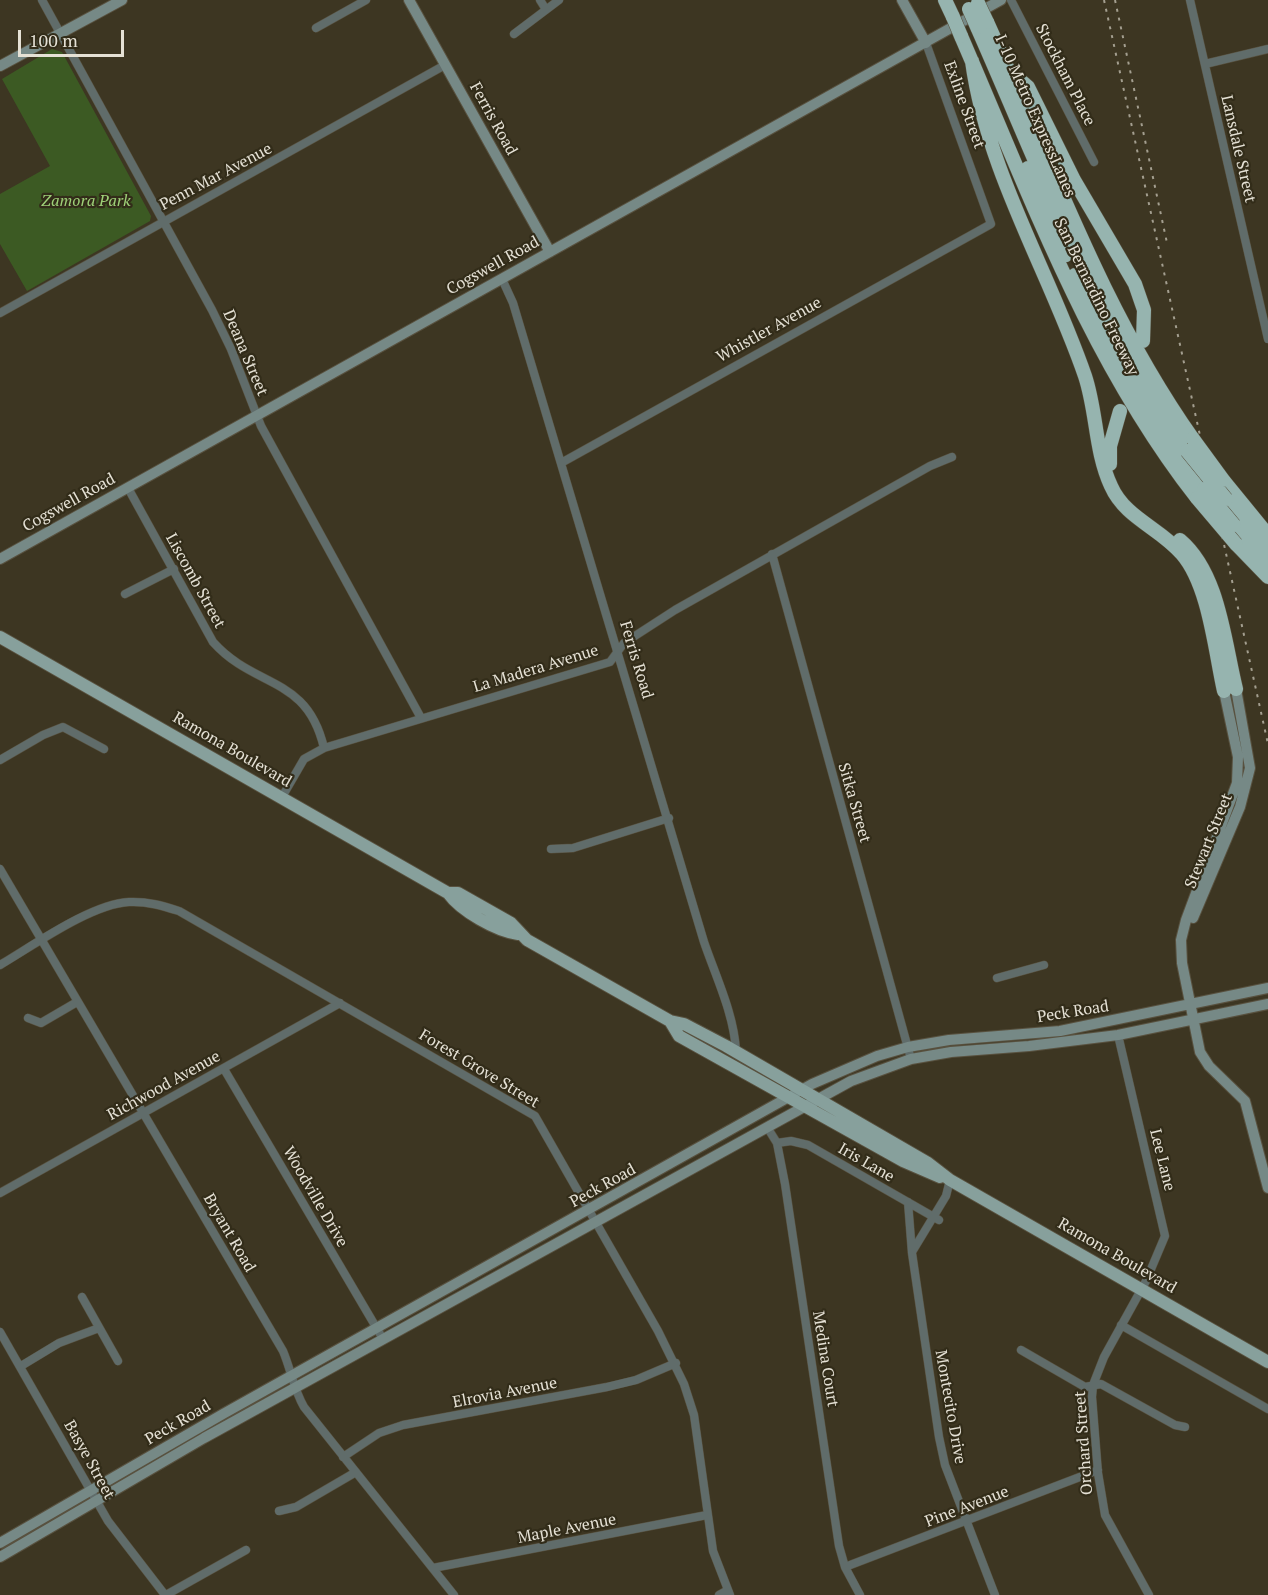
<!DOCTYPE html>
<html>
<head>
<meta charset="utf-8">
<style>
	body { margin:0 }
	#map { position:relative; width:1268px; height:1595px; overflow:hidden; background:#3d3622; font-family:"PT Serif",serif }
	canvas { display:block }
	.scale { position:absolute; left:18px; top:30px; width:106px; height:27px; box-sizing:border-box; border:3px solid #e5e1d5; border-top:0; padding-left:8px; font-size:18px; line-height:21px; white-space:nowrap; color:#e5e1d5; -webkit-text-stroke:4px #322c19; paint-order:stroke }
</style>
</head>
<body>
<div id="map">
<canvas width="1268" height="1595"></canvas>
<div class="scale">100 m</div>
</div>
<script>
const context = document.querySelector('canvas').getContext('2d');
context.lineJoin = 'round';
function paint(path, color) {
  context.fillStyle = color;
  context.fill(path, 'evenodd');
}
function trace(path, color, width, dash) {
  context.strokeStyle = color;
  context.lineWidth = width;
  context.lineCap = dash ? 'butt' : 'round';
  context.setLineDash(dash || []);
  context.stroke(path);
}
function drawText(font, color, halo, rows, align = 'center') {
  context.font = font + ' "PT Serif",serif';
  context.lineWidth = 4.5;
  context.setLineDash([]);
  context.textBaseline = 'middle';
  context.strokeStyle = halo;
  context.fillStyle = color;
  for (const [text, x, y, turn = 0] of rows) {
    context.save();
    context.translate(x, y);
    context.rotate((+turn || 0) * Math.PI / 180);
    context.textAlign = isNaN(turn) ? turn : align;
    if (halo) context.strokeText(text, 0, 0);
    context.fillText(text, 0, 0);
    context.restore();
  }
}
const green = new Path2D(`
	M52,49L62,52L151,216L150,221L27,291L0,244V194L50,166L2,79Z`);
const street = new Path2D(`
	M42,0L212,310L231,349L261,426L421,718
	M540,0L545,8
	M1011,0L1094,162
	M1190,0L1268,339
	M316,28L366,0
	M514,34L559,0
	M1205,64L1268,49
	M502,279L513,303L704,942C716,977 734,1014 736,1051
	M0,313L445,65
	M561,463L991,224L926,43
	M128,488L213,642C255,689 307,675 324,748
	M772,554L911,1059
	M125,594L174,569
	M0,760L43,735L63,727L104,749
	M282,797L304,759L324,748L610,662L624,643L675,610L930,466L952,457
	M551,849L573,848L669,818
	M0,869L283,1351C291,1370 294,1390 304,1407L454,1595
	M0,965C34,945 91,904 129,902C147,901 163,906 179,911L535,1116L658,1331L684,1384L694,1415L713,1551L730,1595
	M997,978L1044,965
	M28,1018L41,1023L77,1002
	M1118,1035L1165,1236L1146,1281L1104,1357L1093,1385L1092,1397L1098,1473L1105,1515L1149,1595
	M224,1069L383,1339
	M767,1127L777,1143L785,1184L839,1546L845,1567L860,1595
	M777,1143L791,1141L808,1145L939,1220
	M0,1193L340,1003
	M908,1202L912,1253L939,1437L945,1465L995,1595
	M912,1252L946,1196L950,1180
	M82,1297L118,1361
	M1121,1325L1268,1409
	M0,1332L108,1521L165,1595
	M1021,1350L1085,1387L1101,1384L1175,1425L1185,1427
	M21,1366L59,1343L99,1328
	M343,1457L379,1433L403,1425L607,1387L636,1380L676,1363
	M279,1511L296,1507L356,1472
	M845,1567L1098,1470
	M433,1568L707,1515
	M166,1595L246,1550
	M719,1595L728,1590`);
const secondary = new Path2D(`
	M409,0L550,252
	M902,0L926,43
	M0,66L122,0
	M0,559L1001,0
	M1224,691L1238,757L1237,783L1186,920L1181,940L1182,963L1200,1052L1209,1066L1245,1101L1268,1188
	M1193,918L1240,807L1250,768L1236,689
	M0,1543L223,1414L812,1084L877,1056L908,1047L949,1040L1060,1031L1268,988
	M0,1557L204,1438L851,1081L911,1059L951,1052L1029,1046L1118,1035L1268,1004`);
const primary = new Path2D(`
	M0,637L448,893C461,911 496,931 518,934
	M448,893H458L511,923L527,940L670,1021L684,1024L726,1046L928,1163L950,1180L1268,1362
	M670,1021L679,1036L903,1161L940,1177`);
const highway = new Path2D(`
	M945,0L953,17
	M987,22C1051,163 1103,312 1193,439
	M977,27C1041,171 1096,321 1187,451
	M961,36C1030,195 1089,360 1197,498
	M972,61C987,172 1049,271 1085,376C1097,412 1095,452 1111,486C1125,518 1160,528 1182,554C1209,585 1215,651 1224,691
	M1013,74L1028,87L1074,180L1135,284L1144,310L1143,341
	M1028,168L1066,255
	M1075,275C1108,352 1153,423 1204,489
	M1110,464V446L1120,411
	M1223,480L1268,535
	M1226,499L1268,546
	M1234,525L1268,561
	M1180,540C1219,573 1224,640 1236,689
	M1236,544L1268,577`);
const rail = new Path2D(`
	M1104,0L1268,744
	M1115,0L1167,243`);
const highwayBridge = new Path2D(`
	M978,3L987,22
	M969,9L977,27
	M953,17L961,36
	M1193,439L1223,480
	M1187,451L1226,499
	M1204,489L1234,525
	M1197,498L1236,544`);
const streetNames = [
	["Stockham Place",1065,75,63],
	["Exline Street",964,105,70],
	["I-10 Metro ExpressLanes",1035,116,66],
	["Ferris Road",493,119,61],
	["Lansdale Street",1238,149,77],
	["Penn Mar Avenue",216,177,-28],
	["Cogswell Road",493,266,-29],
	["San Bernardino Freeway",1096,297,64],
	["Whistler Avenue",769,330,-29],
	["Deana Street",245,353,67],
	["Cogswell Road",69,503,-29],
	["Liscomb Street",195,581,61],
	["Ferris Road",636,660,73],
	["La Madera Avenue",536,669,-17],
	["Ramona Boulevard",232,750,30],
	["Sitka Street",854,803,74],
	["Stewart Street",1209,841,-68],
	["Peck Road",1073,1012,-9],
	["Forest Grove Street",479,1069,31],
	["Richwood Avenue",164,1086,-29],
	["Lee Lane",1162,1160,76],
	["Iris Lane",866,1163,30],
	["Peck Road",603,1186,-29],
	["Woodville Drive",315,1197,60],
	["Bryant Road",229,1233,60],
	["Ramona Boulevard",1117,1256,30],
	["Medina Court",825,1359,81],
	["Elrovia Avenue",505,1393,-11],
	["Montecito Drive",950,1407,80],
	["Peck Road",178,1423,-30],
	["Orchard Street",1084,1443,-94],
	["Basye Street",89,1460,61],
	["Pine Avenue",967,1507,-21],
	["Maple Avenue",567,1529,-11]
];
const parkNames = [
	["Zamora Park",86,201]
];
paint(green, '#3c5a23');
trace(street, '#58513f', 9);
trace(secondary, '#58513f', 12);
trace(primary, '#58513f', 14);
trace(highway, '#58513f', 15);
trace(street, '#606c6a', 8);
trace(secondary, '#768986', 10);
trace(primary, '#87a09c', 12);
trace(highway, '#96b4af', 14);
trace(rail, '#a49f90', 2, [3, 6]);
trace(highwayBridge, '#58513f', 15, []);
trace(highwayBridge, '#96b4af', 14);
drawText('16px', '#e5e1d5', '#322c19', streetNames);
drawText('italic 16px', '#9ed178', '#322c19', parkNames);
</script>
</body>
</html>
